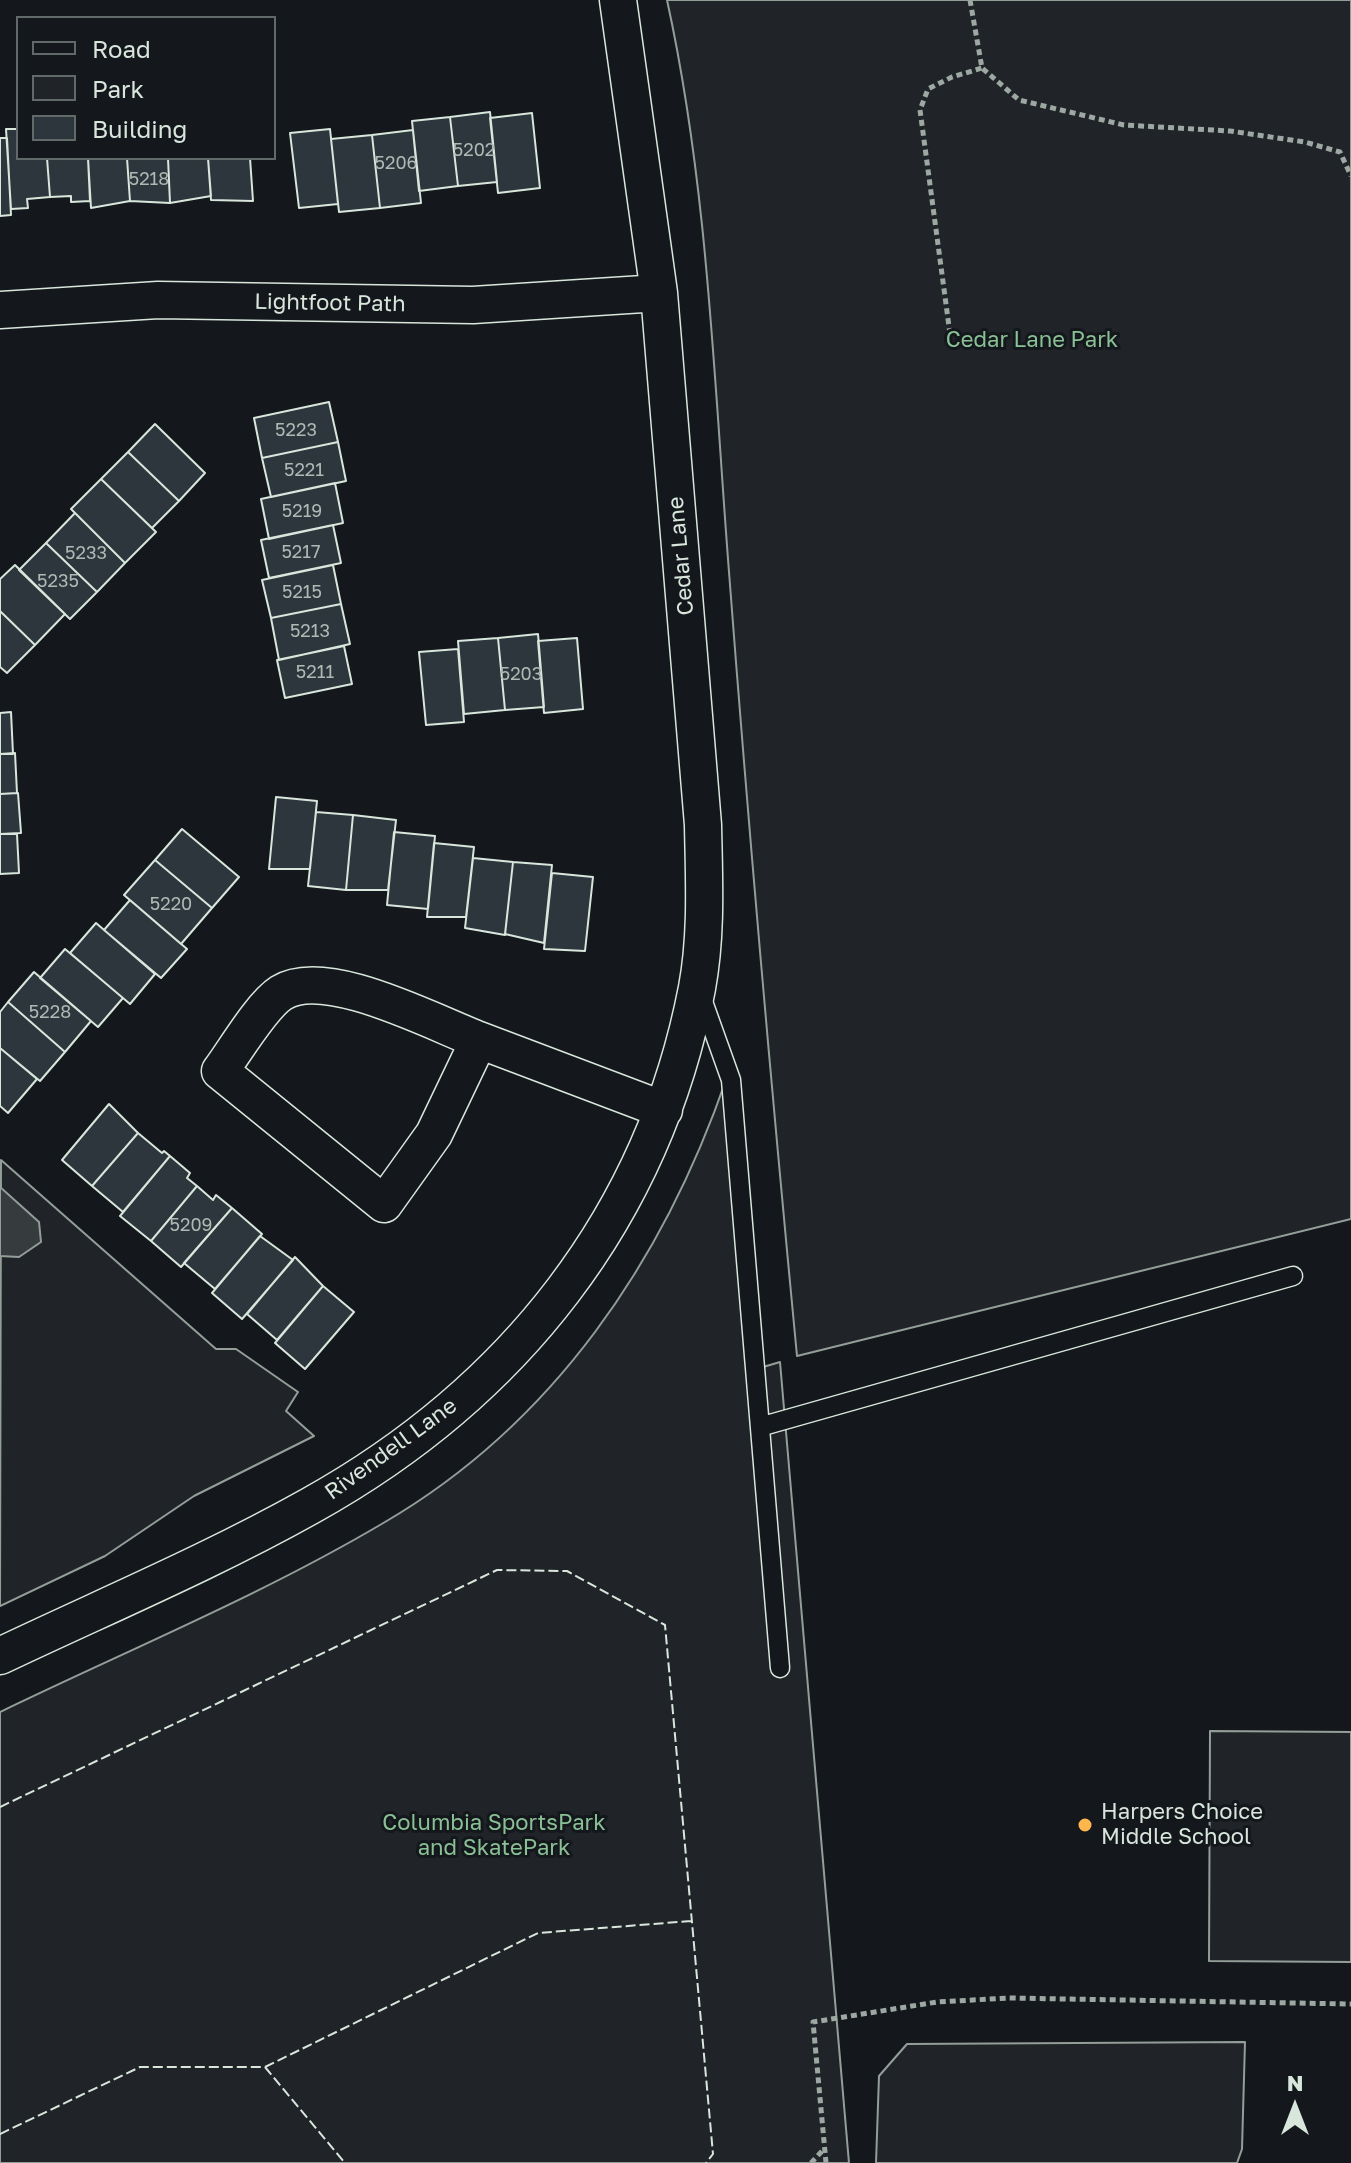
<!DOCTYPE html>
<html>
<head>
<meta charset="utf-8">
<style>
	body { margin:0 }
	#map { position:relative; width:1351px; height:2163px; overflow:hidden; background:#14181c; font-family:"Golos Text",sans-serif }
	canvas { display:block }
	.legend { position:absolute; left:16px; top:16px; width:260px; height:144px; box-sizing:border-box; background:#14181c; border:2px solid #626a69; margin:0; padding:10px 14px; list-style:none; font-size:24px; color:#d8e6dc }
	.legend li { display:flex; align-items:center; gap:16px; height:40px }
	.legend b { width:40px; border:2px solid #626a69 }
	.north { position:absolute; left:1255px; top:2067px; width:80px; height:80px; -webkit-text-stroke:6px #14181c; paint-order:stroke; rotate:0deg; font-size:22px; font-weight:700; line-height:32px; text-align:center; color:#d8e6dc }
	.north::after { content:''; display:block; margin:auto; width:28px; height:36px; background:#d8e6dc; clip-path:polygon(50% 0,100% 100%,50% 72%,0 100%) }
</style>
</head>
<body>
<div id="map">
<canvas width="1351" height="2163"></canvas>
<ul class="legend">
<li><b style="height:10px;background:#14181c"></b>Road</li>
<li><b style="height:22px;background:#202428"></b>Park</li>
<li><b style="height:22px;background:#2c363c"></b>Building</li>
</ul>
<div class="north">N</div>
</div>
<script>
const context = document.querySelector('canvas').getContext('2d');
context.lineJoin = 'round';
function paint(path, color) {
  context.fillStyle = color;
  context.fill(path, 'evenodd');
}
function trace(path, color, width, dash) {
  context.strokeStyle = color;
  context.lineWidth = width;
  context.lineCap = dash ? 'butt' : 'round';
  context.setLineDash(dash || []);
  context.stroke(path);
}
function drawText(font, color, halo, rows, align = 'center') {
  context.font = font + ' "Golos Text",sans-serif';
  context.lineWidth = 6;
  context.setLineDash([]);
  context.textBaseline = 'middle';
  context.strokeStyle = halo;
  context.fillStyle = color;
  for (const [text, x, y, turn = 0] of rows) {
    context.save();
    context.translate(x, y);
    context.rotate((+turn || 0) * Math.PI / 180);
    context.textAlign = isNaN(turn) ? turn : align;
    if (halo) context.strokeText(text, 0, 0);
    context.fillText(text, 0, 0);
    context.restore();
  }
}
const green = new Path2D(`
	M667,0H1351V1219L797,1356C772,1095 749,834 729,572C714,381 708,187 667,0Z
	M727,1077L753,1370L780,1362L849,2163H0V1712C128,1650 262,1595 385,1522C554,1423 664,1260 727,1077Z
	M1,1160L216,1349H236L298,1392L286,1411L314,1436L194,1496L105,1556L0,1606Z
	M1210,1731L1351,1732V1962L1209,1961Z
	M1245,2042L1242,2149L1237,2163H876L879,2076L907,2044Z`);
const water = new Path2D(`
	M0,1187L39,1222L41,1242L19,1257L0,1256Z`);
const building = new Path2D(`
	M490,112L497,182L458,186L450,117Z
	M532,113L540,188L498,193L490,118Z
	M450,117L458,186L419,191L412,121Z
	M6,129H18V158H47L50,197L27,199L28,208L11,209Z
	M330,129L338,204L299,208L290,133Z
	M413,130L421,203L380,208L372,135Z
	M372,135L380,208L339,212L331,139Z
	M0,138H7L11,215L0,216Z
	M47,158H88L90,201L71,202V196L50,197Z
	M88,158H127L130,201L91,208Z
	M127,158H168L170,203L130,201Z
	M168,158H208L211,196L170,203Z
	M208,158H250L253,201L211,200Z
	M329,402L338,442L262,458L254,418Z
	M155,424L205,473L179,501L128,452Z
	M338,442L346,481L271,497L262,458Z
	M128,452L179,501L152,528L101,479Z
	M101,479L156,532L125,563L71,509Z
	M335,483L343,523L269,539L261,499Z
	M75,513L125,563L97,592L46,543Z
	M333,525L341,563L269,578L261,540Z
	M46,543L97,592L70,619L19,570Z
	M15,565L65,614L35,645L0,611V579Z
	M333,565L341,604L271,618L262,580Z
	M341,604L350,644L279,660L271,618Z
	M0,611L35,645L7,673L0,667Z
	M538,634L544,707L505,710L498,638Z
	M498,638L505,710L464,714L458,641Z
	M577,638L583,709L544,713L538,641Z
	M344,646L352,684L285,698L277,660Z
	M458,649L464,722L426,725L419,652Z
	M11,712L13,754H0V713Z
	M15,753L17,793L0,794V754Z
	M18,793L21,833L0,834V794Z
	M276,797L317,801L310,869H269Z
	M316,812L353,815L346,890L308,886Z
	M353,815L396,820L388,890H346Z
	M182,829L239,877L212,908L155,860Z
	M394,832L435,836L428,909L387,905Z
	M0,834H17L19,873L0,874Z
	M434,843L474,847L466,917H427Z
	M473,858L513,862L505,935L465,928Z
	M155,860L212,908L181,944L124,895Z
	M513,862L552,865L544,943L505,934Z
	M552,873L593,877L585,951L544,949Z
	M130,900L187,949L161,978L104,930Z
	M96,923L155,974L130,1004L70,953Z
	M65,949L123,998L98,1027L40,978Z
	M34,972L91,1021L65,1052L8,1002Z
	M8,1002L65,1052L40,1081L0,1048V1012Z
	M0,1048L37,1079L8,1113L0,1106Z
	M109,1104L138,1133L92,1186L62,1160Z
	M138,1133L162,1153L164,1151L170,1156L123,1212L92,1186Z
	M170,1156L190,1173L187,1178L197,1186L151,1241L120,1216Z
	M197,1186L213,1200L216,1195L232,1208L181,1267L151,1241Z
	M232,1208L262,1234L215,1289L184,1263Z
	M260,1236L293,1260L242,1319L212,1293Z
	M295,1257L323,1286L277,1340L247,1314Z
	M323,1286L354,1312L305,1369L275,1343Z`);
const path = new Path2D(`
	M970,0L982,68L1019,100L1124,125L1230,131L1305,142L1340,152L1351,176
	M950,334L920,110L928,89L952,77L982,68
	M811,2163L824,2149
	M826,2163L813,2022L937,2002L1009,1998L1351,2004`);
const lane = new Path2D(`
	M701,996L731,1080L780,1668
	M763,1426L1293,1276`);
const street = new Path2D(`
	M0,310L158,300L473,305L659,293
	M479,1040C432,1022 325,965 281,993C261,1006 235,1051 220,1071L384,1204L434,1134L479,1040L664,1110
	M0,1656C103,1607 210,1562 310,1506C513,1393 653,1217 697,988C707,934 704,879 703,825L659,293L618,0`);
const fence = new Path2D(`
	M0,1807L497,1570L567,1571L665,1625L713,2154L706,2163
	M265,2067L538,1933L691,1921
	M0,2134L140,2067H265L345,2163`);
const markers = [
	[1085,1825,8,"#ffb74d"]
];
const numberNames = [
	["5202",474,150],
	["5206",396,163],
	["5218",149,179],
	["5223",296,430],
	["5221",304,470],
	["5219",302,511],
	["5217",301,552],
	["5233",86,553],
	["5235",58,581],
	["5215",302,592],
	["5213",310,631],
	["5211",315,672],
	["5203",521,674],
	["5220",171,904],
	["5228",50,1012],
	["5209",191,1225]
];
const streetNames = [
	["Lightfoot Path",330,303,1],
	["Cedar Lane",681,556,-95],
	["Rivendell Lane",391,1449,-36]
];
const parkNames = [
	["Cedar Lane Park",1032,340],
	["Columbia SportsPark",494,1823],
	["and SkatePark",494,1848]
];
const poiNames = [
	["Harpers Choice",1101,1812],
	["Middle School",1101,1837]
];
paint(green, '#202428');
trace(green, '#939e99', 2);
paint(water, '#363b3e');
trace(water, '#939e99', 2);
paint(building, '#2c363c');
trace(building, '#d8e6dc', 2);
trace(lane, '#d8e6dc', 21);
trace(street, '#d8e6dc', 39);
trace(path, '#9da8a2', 5, [6, 4]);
trace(lane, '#14181c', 18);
trace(street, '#14181c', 36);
trace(fence, '#d8e6dc', 2, [10, 4]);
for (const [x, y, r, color] of markers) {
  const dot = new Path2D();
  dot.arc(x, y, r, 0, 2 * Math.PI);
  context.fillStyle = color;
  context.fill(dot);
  trace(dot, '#14181c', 3);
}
drawText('18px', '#adbab4', null, numberNames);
drawText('22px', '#d8e6dc', '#14181c', streetNames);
drawText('22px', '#8ac095', '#14181c', parkNames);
drawText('22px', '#d8e6dc', '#14181c', poiNames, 'left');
</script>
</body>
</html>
